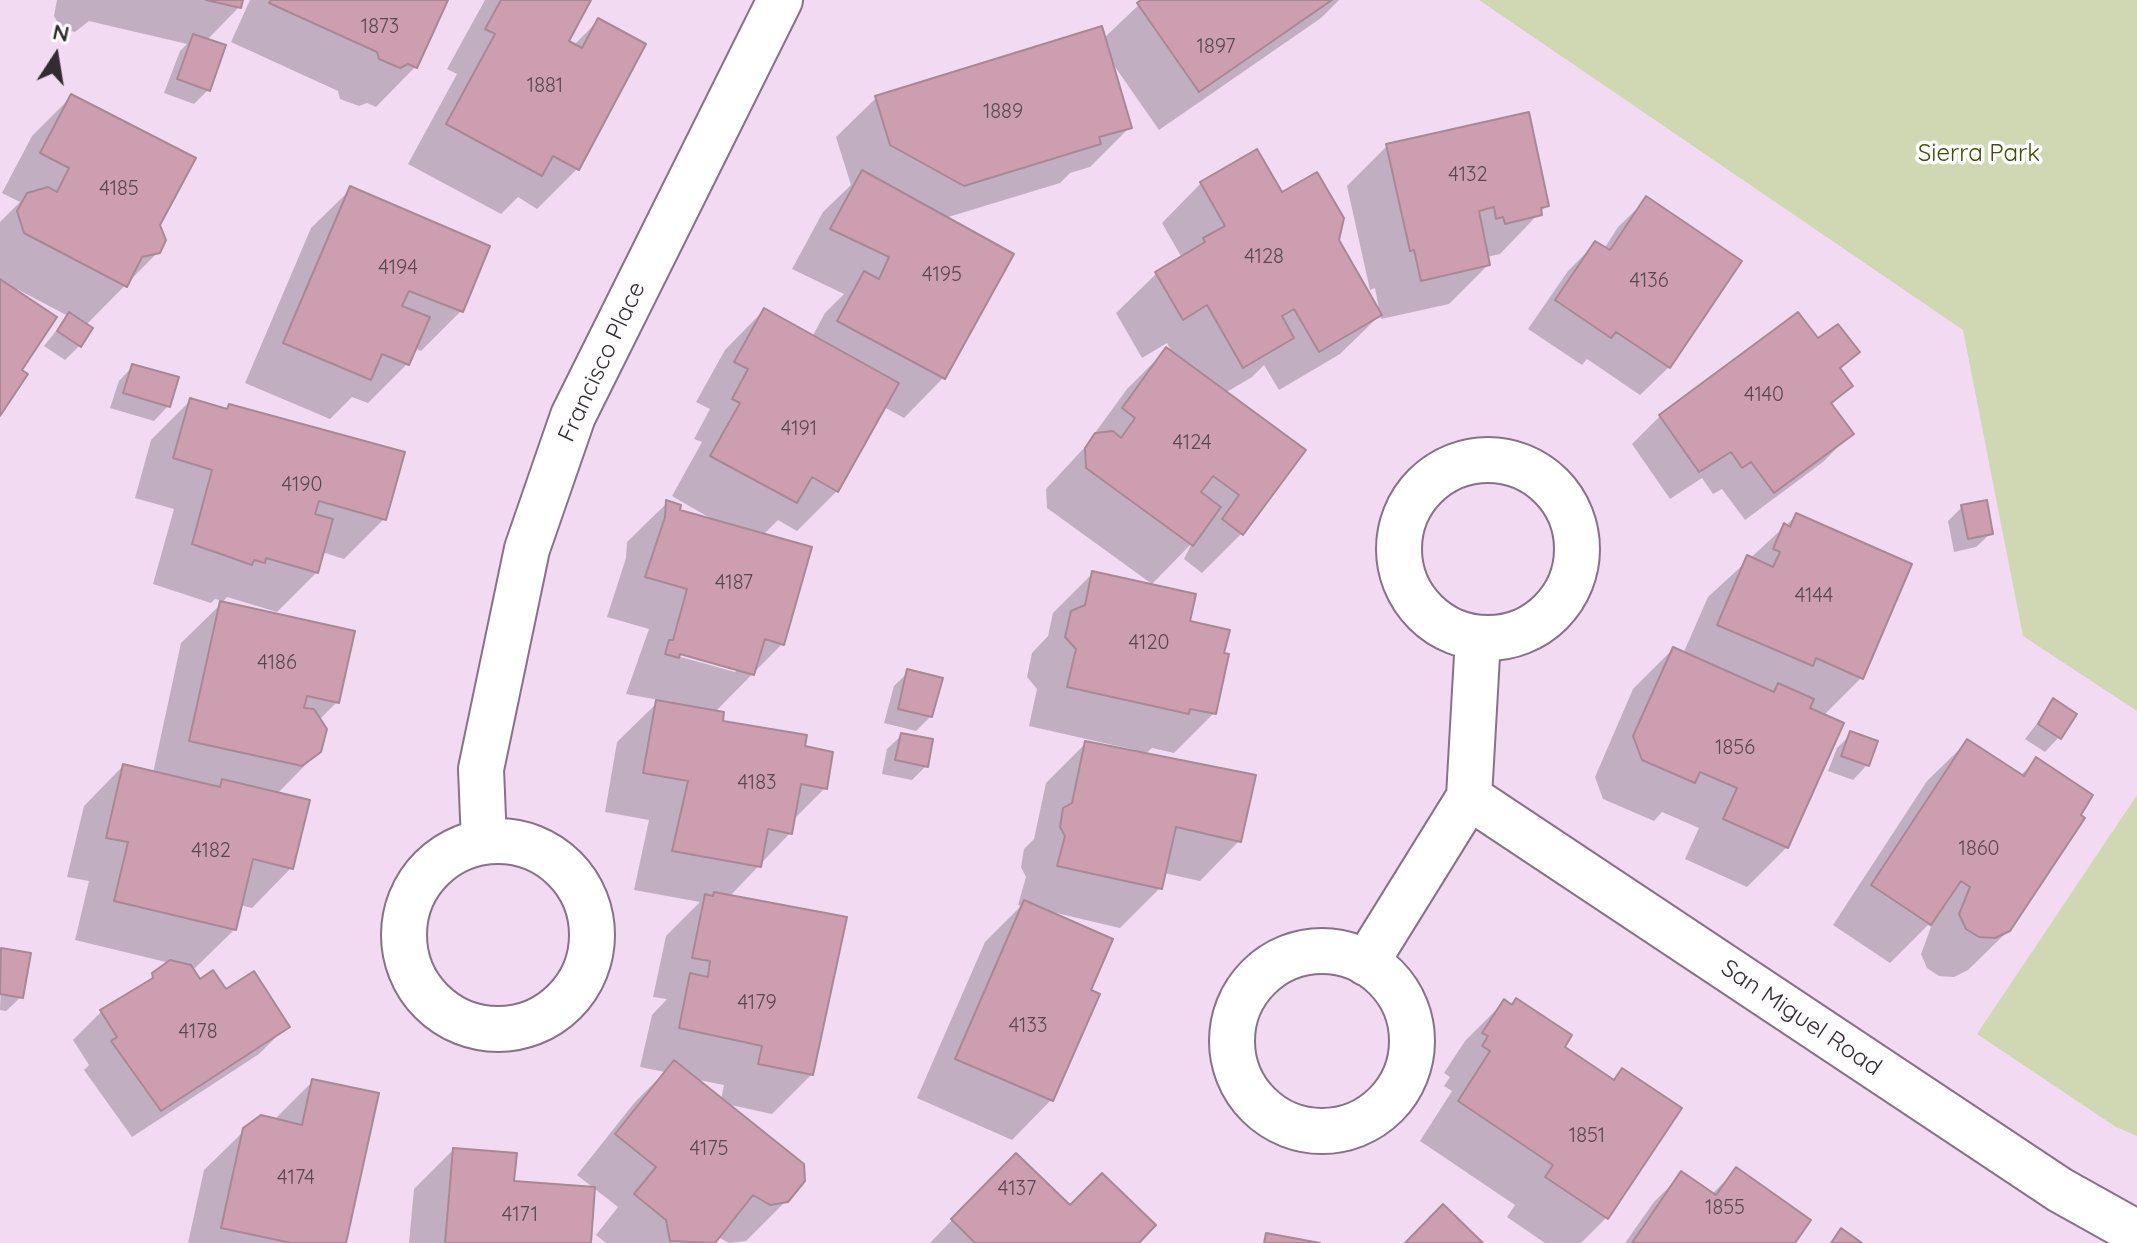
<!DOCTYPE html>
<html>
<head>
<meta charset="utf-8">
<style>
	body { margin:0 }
	#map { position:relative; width:2137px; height:1243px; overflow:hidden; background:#f2daf2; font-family:Quicksand,sans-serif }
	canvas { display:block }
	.north { position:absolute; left:16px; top:16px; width:80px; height:80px; -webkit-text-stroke:6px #fff; paint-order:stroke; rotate:12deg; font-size:22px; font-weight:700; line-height:32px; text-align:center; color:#332a33 }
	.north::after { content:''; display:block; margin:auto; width:28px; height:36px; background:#332a33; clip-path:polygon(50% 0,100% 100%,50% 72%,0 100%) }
</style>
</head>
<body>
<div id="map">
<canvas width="2137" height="1243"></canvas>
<div class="north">N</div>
</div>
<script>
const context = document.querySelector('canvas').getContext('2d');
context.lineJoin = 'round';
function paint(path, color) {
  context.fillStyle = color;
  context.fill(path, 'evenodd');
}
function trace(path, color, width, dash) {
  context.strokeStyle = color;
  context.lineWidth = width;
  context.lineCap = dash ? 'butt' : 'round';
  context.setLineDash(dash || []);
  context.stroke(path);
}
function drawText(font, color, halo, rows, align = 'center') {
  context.font = font + ' Quicksand,sans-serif';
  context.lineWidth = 7;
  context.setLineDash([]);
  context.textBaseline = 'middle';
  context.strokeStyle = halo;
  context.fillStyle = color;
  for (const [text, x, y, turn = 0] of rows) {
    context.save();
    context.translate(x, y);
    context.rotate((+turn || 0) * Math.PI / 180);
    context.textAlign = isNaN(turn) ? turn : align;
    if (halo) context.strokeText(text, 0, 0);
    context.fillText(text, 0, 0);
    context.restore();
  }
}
const green = new Path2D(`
	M1479,0H2137V711L2023,636L1963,330Z
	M2137,795V1136L2116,1127L1977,1034Z`);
const shadow = new Path2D(`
	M57,0H241L239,7L206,41L208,90L194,104L164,93L180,51L187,44L89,21L75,32L62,29L54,16Z
	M250,0H446L415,67L376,107L367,103L359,106L340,99L338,91L231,42Z
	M485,0H589L567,42L573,46L598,21L644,45L577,169L537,209L518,197L501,214L408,164L457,74L447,69Z
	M1144,0H1339L1321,18L1159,130L1111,61L1130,127L1090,167L1070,173L1060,183L945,218L1012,254L943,378L904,418L884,407L837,491L797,531L778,520L763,535L782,644L715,712L720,722L803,747L825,788L793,820L790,833L729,897L812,1074L772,1114L726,1104L786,1201L746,1241L729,1243L718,1237L713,1243H606L596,1235L618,1207L577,1175L635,1102L665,1072L640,1067L652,1015L667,999L653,997L666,936L700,902L634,890L649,820L605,812L617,742L657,703L670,702L626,694L649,629L607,617L626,558L627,542L667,503L678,511L717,522L672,496L702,442L694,439L710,409L696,402L725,350L764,310L812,337L825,313L844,294L792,269L823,212L851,185L836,137L876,98L1103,39ZM671,650L738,669L735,672L670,654ZM694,1079L724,1085L721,1100Z
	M72,96L158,225V252L86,325L79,346L65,360L44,346L68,316L17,289L19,370L0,413V222L20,202L2,193L32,136Z
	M1387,146L1547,205L1500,254L1487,257L1488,265L1449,304L1381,319L1375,288L1370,290L1347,186Z
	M1201,183L1282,195L1336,241L1380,315L1340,354L1279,390L1264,365L1252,377L1225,393L1303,450L1242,533L1202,573L1184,559L1192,543L1152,584L1047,508L1046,489L1084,448L1127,389L1166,350L1174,356L1167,343L1142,358L1116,313L1156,274L1182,258L1162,223Z
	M351,189L488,247L461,311L421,351L414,348L408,363L368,403L352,397L330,419L245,383L311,228Z
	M1647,199L1669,367L1640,395L1587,359L1582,365L1528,329L1568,271L1596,243L1604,249L1618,227Z
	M1817,341L1857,352L1839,370L1851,386L1830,406L1851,434L1823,462L1745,520L1722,489L1713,494L1702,478L1670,499L1632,444L1660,416Z
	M133,366L168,406L154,421L110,408L119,381Z
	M191,400L384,519L344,559L322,552L317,572L277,612L227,597L221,604L223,601L215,599L211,603L153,584L174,509L135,498L151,440Z
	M1962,507L1991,533L1976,547L1954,552L1948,521Z
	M1796,516L1861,678L1823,716L1787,847L1747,887L1685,859L1699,828L1662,812L1654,821L1603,799L1595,777L1633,689L1673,649L1683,654L1708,597Z
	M1093,573L1188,623L1214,713L1174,753L1152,748L1144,755L1239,841L1200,881L1164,873L1160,888L1120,928L1052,912L1089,991L1051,1100L1012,1140L917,1098L985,942L1021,906L1018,905L1026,877L1021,867L1024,849L1034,839L1046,783L1085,744L1135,753V750L1029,726L1037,689L1027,677L1032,653L1048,636L1053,613Z
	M221,604L337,702L319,720V751L277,794L291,868L252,908L240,905L235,929L195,968L190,967L200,982L225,992L287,1026L259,1054L132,1137L84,1070L89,1065L73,1040L101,1012L138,989L170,963L75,940L89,881L67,877L84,806L123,766L153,773L181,643Z
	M908,672L931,716L916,731L884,723L894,686Z
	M2054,701L2059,737L2045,752L2025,739Z
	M1851,734L1876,743L1867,765L1853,780L1828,771L1837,748Z
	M902,735L926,766L912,780L882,774L887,749Z
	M1967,742L2020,776L2036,760L2009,930L1968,970L1954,977L1939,976L1927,968L1921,954L1931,927L1928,925L1890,963L1833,925L1927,781Z
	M2,950L21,997L6,1011L0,1010Z
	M1516,1000L1562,1047L1612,1081L1623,1071L1679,1108L1606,1218L1581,1243H1545L1507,1217L1515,1205L1420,1141L1452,1091L1444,1086L1450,1077L1444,1073L1465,1041L1504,1002L1510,1006Z
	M313,1081L344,1243H188L204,1170L245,1130L274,1120Z
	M453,1150L512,1182L589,1243H409L414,1189Z
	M1736,1170L1792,1243H1625L1654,1202L1682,1174L1711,1195Z
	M976,1195L1070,1207L1136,1243H930Z`);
const building = new Path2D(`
	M206,0H243L241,8Z
	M271,0H448L417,68L408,64L400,68L379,59L377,52L269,3Z
	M501,0H591L569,41L582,48L598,18L646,44L579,170L553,156L542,176L446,124L495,34L485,29Z
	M1141,0H1332L1199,92L1137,3Z
	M1102,26L1132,128L1099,137L1101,144L964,186L890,145L875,96Z
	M193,34L226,45L210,91L177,79Z
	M71,94L196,158L160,225L166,240L160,253L142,257L127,287L24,233L17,211L27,193L48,187L57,192L69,168L40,153Z
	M1529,112L1549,206L1541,208L1542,215L1505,224L1503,217L1496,219L1494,207L1479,211L1490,265L1421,281L1414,250L1410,251L1386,144Z
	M1257,149L1282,192L1317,172L1344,218L1339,240L1382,315L1319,352L1294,309L1282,316L1294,338L1243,368L1207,305L1183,320L1155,272L1205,242L1203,238L1225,226L1200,182Z
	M862,170L1014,254L945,379L837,321L864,271L879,279L889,257L830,229Z
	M350,186L490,246L463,312L409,291L402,306L430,317L409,365L382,354L371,380L283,343Z
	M1646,196L1742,261L1670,368L1616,332L1611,338L1555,300L1595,241L1610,250Z
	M0,279L57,317L22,370L28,374L0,416Z
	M764,308L899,383L838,492L812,477L797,503L710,456L740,403L732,399L748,369L734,362Z
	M69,312L93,328L81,347L57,331Z
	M1798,312L1818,338L1838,324L1860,352L1840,368L1853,386L1831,403L1854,434L1774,493L1751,462L1742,468L1731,452L1699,472L1659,415Z
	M1166,347L1306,450L1243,535L1222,519L1239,495L1213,476L1201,492L1221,507L1193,546L1086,468L1085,448L1095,433L1113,431L1121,438L1135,418L1122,408Z
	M132,364L179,377L170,407L123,393Z
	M190,398L227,409L229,404L405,452L386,520L319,501L315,514L333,519L318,573L266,558L265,563L254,560L252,565L192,544L212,470L173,458Z
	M666,500L681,505L680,510L812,547L784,645L765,639L754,675L680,654L679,658L665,654L669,640H673L687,589L645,577L665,517Z
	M1987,500L1993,534L1968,539L1961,505Z
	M1796,513L1912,564L1863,679L1816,658L1813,666L1717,625L1747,555L1773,567L1780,552L1773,549L1784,523L1790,527Z
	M1092,571L1196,594L1190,621L1230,630L1224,653L1229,654L1216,714L1190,709L1189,714L1067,687L1076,649L1065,637L1071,611L1085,605Z
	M220,601L355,631L339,703L307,696L304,708L314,709L327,729L321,752L302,766L189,741Z
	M1673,647L1774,692L1778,683L1814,699L1810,708L1844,723L1788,848L1723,819L1737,788L1700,772L1695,783L1642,760L1633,736Z
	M907,669L943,678L932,717L898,709Z
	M2053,698L2077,714L2061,739L2038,724Z
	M656,700L724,712L723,721L807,735L805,746L833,752L827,789L801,784L792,834L768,829L761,867L672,851L688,781L643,773Z
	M1850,731L1878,741L1869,766L1841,756Z
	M901,733L933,739L928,767L895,760Z
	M1967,739L2024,776L2036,757L2093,795L2081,815L2085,818L2010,931L1995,938L1979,937L1966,929L1959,914L1970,887L1961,881L1931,925L1871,885Z
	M1085,741L1256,775L1241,842L1176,827L1162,889L1057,866L1065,836L1060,827L1063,808L1072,803Z
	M123,764L220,787L222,779L310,800L293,869L253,859L236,930L114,901L128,842L106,838Z
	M714,892L847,917L813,1075L758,1064L762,1046L679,1028L690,973L708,977L710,961L692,958L705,894L713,896Z
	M1024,900L1113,939L1091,990L1100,994L1053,1101L955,1059Z
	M1,948L31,953L23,998L0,994Z
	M170,960L191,965L200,979L213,970L226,989L254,971L290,1027L161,1111L111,1041L117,1037L100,1010L153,978L152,973Z
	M1516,998L1572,1035L1565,1047L1614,1080L1622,1068L1682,1108L1608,1219L1545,1177L1553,1165L1458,1101L1490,1051L1482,1046L1488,1036L1482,1033L1504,999L1512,1005Z
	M674,1060L804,1164L805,1181L788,1202L770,1205L753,1195L715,1243L670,1241L666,1220L634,1194L656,1167L615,1134Z
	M312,1079L379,1093L346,1243H291L221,1228L243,1128L261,1115L302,1125Z
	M453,1148L517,1153L514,1181L595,1187L591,1243H445Z
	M1016,1153L1070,1205L1102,1173L1156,1225L1139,1243H975L951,1219Z
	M1736,1167L1811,1220L1795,1243H1632L1681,1171L1716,1195Z
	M1443,1204L1483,1243H1405Z
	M1841,1228L1862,1243H1831Z
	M1266,1233L1320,1243H1264Z`);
const street = new Path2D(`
	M1399 549a89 89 0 1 1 178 0a89 89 0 1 1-178 0Z
	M1469,797L2060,1190L2137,1233
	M404 935a94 94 0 1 1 188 0a94 94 0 1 1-188 0Z
	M484,842L481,769L527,549L573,416L780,0
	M1232 1041a90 90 0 1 1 180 0a90 90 0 1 1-180 0Z
	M1366,963L1469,797L1478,638`);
const numberNames = [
	["1873",380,27],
	["1897",1216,47],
	["1881",545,86],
	["1889",1003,112],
	["4132",1468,175],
	["4185",119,189],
	["4128",1264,257],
	["4194",398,268],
	["4195",942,275],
	["4136",1649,281],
	["4140",1764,395],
	["4191",799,429],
	["4124",1192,443],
	["4190",302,485],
	["4187",734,583],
	["4144",1814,596],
	["4120",1149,643],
	["4186",277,663],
	["1856",1735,748],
	["4183",757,783],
	["1860",1979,849],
	["4182",211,851],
	["4179",757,1003],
	["4133",1028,1026],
	["4178",198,1032],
	["1851",1587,1136],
	["4175",709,1149],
	["4174",296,1178],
	["4137",1017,1189],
	["1855",1725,1208],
	["4171",520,1215]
];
const parkNames = [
	["Sierra Park",1979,154]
];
const streetNames = [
	["Francisco Place",602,362,-65],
	["San Miguel Road",1801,1018,34]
];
paint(green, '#cfd7b3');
paint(shadow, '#0003');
paint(building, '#cd9eb0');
trace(building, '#a88894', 2);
trace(street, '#877287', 48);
trace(street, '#fff', 44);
drawText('20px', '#5a4752', null, numberNames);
drawText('24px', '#424c02', '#fff', parkNames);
drawText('24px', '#332a33', '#fff', streetNames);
</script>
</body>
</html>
